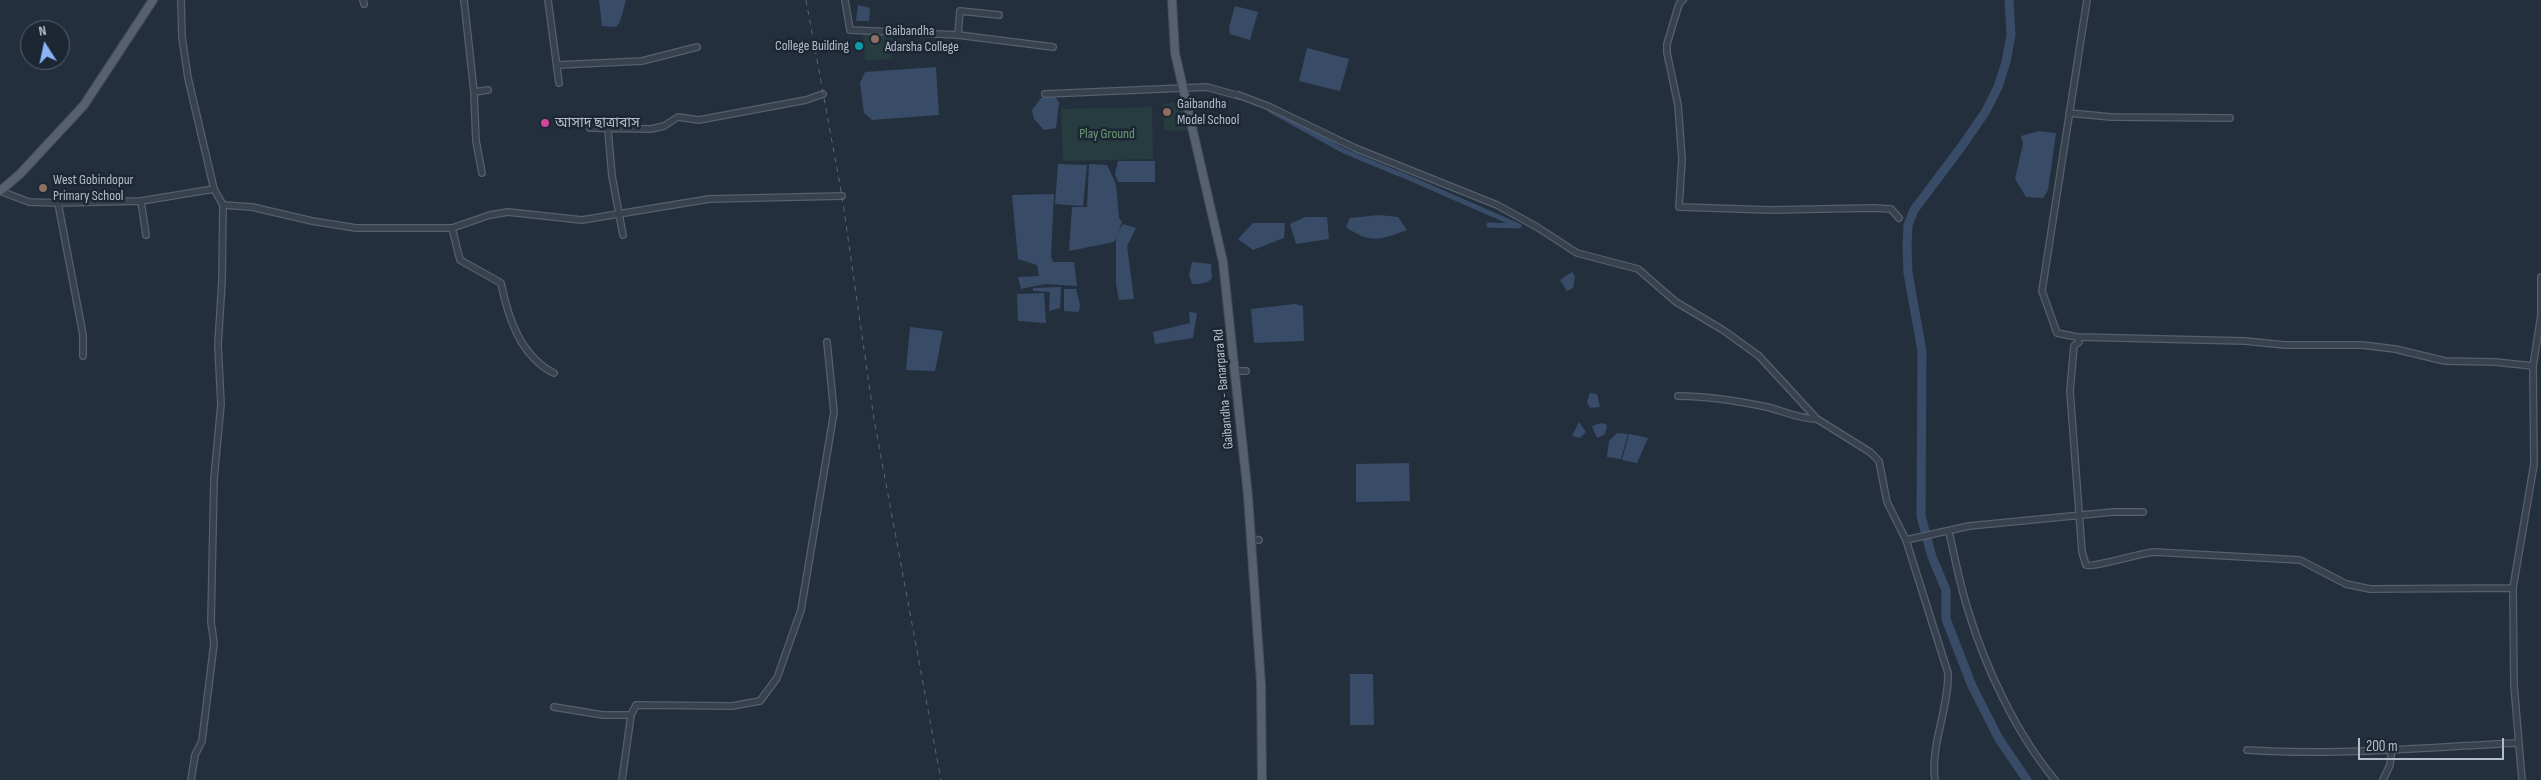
<!DOCTYPE html>
<html>
<head>
<meta charset="utf-8">
<style>
	body { margin:0 }
	#map { position:relative; width:2541px; height:780px; overflow:hidden; background:#242f3e; font-family:"Sofia Sans Condensed",sans-serif }
	canvas { display:block }
	.north { position:absolute; left:20px; top:20px; width:50px; height:50px; box-sizing:border-box; background:#1d2633; border:1px solid #59626f; border-radius:50%; rotate:350deg; font-size:14px; font-weight:700; line-height:20px; text-align:center; color:#b4bcc9 }
	.north::after { content:''; display:block; margin:auto; width:18px; height:22px; background:#8ab4f8; clip-path:polygon(50% 0,100% 100%,50% 72%,0 100%) }
	.scale { position:absolute; left:2358px; top:738px; width:146px; height:22px; box-sizing:border-box; border:2px solid #b4bcc9; border-top:0; padding-left:6px; font-size:15px; line-height:18px; white-space:nowrap; color:#b4bcc9; -webkit-text-stroke:4px #1d2633; paint-order:stroke }
</style>
</head>
<body>
<div id="map">
<canvas width="2541" height="780"></canvas>
<div class="north">N</div>
<div class="scale">200 m</div>
</div>
<script>
const context = document.querySelector('canvas').getContext('2d');
context.lineJoin = 'round';
function paint(path, color) {
  context.fillStyle = color;
  context.fill(path, 'evenodd');
}
function trace(path, color, width, dash) {
  context.strokeStyle = color;
  context.lineWidth = width;
  context.lineCap = dash ? 'butt' : 'round';
  context.setLineDash(dash || []);
  context.stroke(path);
}
function drawText(font, color, halo, rows, align = 'center') {
  context.font = font + ' "Sofia Sans Condensed","Noto Sans Bengali",sans-serif';
  context.lineWidth = 5;
  context.setLineDash([]);
  context.textBaseline = 'middle';
  context.strokeStyle = halo;
  context.fillStyle = color;
  for (const [text, x, y, turn = 0] of rows) {
    context.save();
    context.translate(x, y);
    context.rotate((+turn || 0) * Math.PI / 180);
    context.textAlign = isNaN(turn) ? turn : align;
    if (halo) context.strokeText(text, 0, 0);
    context.fillText(text, 0, 0);
    context.restore();
  }
}
const green = new Path2D(`
	M863,32L892,33V59L865,60Z
	M1184,101L1189,130L1164,131L1163,104Z
	M1152,107L1153,159L1063,161L1061,109Z`);
const water = new Path2D(`
	M599,0H626L620,22L616,27L602,26Z
	M858,5L870,8L869,21H856Z
	M1235,6L1258,12L1250,40L1230,34L1229,27Z
	M1307,48L1349,59L1340,91L1299,81Z
	M936,67L939,115L872,120L864,113L860,83L865,72Z
	M1049,96L1055,97L1059,102L1056,128L1044,130L1034,119L1032,110L1041,98Z
	M2039,131L2056,133L2048,190L2043,198L2026,197L2015,179L2023,144L2021,136Z
	M1118,161H1155V182H1118L1115,174Z
	M1058,164L1087,165L1083,206L1055,204Z
	M1089,164L1107,165L1116,184L1119,218L1122,222L1118,232L1123,224L1136,228L1127,246L1134,299L1119,300L1116,284V238L1114,242L1069,251L1072,207H1087Z
	M1054,194L1051,256L1053,262H1074L1077,286L1045,284L1021,289L1018,277L1039,276L1037,265L1018,259L1012,195Z
	M1379,215L1398,217L1407,230C1380,240 1370,244 1346,227L1350,218Z
	M1305,217H1327L1329,239L1296,244L1290,224Z
	M1253,223H1285L1284,238L1253,250L1238,239Z
	M1192,262L1211,264L1212,278C1207,284 1200,284 1192,284L1189,275Z
	M1572,272L1575,276L1573,288L1567,291L1560,280Z
	M1061,287L1060,308L1049,311L1050,292L1033,291V288Z
	M1064,289H1076L1080,305L1079,312L1064,311Z
	M1044,293L1046,323L1018,321L1017,294Z
	M1295,304L1303,306L1304,341L1254,343L1251,309Z
	M1189,312L1197,313L1193,338L1155,344L1153,332L1190,323Z
	M910,327L943,331L935,371L906,370Z
	M1590,393L1597,394L1600,407L1590,408L1587,402Z
	M1579,422L1586,432L1580,438L1572,436Z
	M1601,423L1607,425L1605,434L1597,438L1592,426Z
	M1617,433L1628,434L1621,459L1607,457L1609,441Z
	M1629,434L1648,438L1637,463L1622,460Z
	M1409,463L1410,501L1356,502V464Z
	M1350,674H1373L1374,725H1350Z`);
const canal = new Path2D(`
	M1270,110L1344,151L1399,174
	M1398,173L1519,226L1489,225`);
const river = new Path2D(`
	M2009,0L2011,35L2006,62L1998,87L1986,111L1962,146L1914,210L1908,225L1907,247L1908,273L1922,351L1921,516L1932,557L1946,590V619L1972,686L1999,739L2027,780`);
const minor = new Path2D(`
	M181,0L182,37L188,78L214,189L223,205L222,281L218,345L221,404L214,479L211,622L214,643L202,741L195,755L191,780
	M363,0L364,4
	M464,0L474,92L476,141L482,173
	M548,0L559,83
	M845,0L850,30L958,35L1053,47
	M1683,0L1679,4L1667,44V53L1678,105L1682,159L1679,207L1770,210L1874,208L1891,209L1899,218
	M2087,0L2042,291L2057,333L2077,337L2079,342L2074,346L2070,391L2082,552L2086,565C2092,568 2141,553 2154,552L2300,560L2346,584L2370,589L2513,588L2514,685L2522,780
	M958,35L960,11L999,15
	M558,65L642,61L697,47
	M474,92L488,90
	M1045,94L1207,87L1239,96
	M1270,107L1355,148L1497,205L1537,227L1577,253L1638,269L1676,302L1723,330L1759,356L1817,419L1870,452L1879,461L1887,502L1906,540L1948,673C1949,709 1930,745 1935,780
	M2069,113L2111,117L2230,118
	M590,128L651,129L664,126L678,117L699,120L806,100L823,94
	M608,130L612,176L623,235
	M0,191L29,202L58,203L141,201L214,189
	M141,201L146,235
	M58,203L83,335V356
	M223,205L252,207L312,221L356,228H452L490,215L508,212L582,220L709,199L842,196
	M452,228L460,260L501,283C508,318 521,357 554,373
	M2077,337L2245,341L2285,345H2362L2395,349L2445,361L2495,362L2533,366
	M1236,371H1246
	M1678,396C1707,396 1738,401 1767,407C1784,411 1799,419 1817,419
	M1949,532C1955,558 1960,585 1968,610C1985,667 2017,735 2055,780
	M1251,539L1259,540
	M1906,540L1969,526L2113,512H2143
	M2513,588L2534,464L2533,366L2541,315V277
	M554,707L603,715H631
	M2247,750C2337,756 2427,747 2518,743
	M622,780L631,715L636,705L732,706L760,701L777,678L801,610L834,412L827,342
	M2383,780L2390,765L2392,748`);
const major = new Path2D(`
	M1172,0L1175,53L1223,262L1248,496L1261,684L1262,780
	M0,191L20,174L84,105L153,0`);
const rail = new Path2D(`
	M806,0L842,196L874,419L941,780`);
const minorBridge = new Path2D(`
	M1236,94L1270,107`);
const markers = [
	[875,39,5,"#8d6e63"],
	[859,46,5,"#0f9aa8"],
	[1167,112,5,"#8d6e63"],
	[545,123,5,"#d1479c"],
	[43,188,5,"#8d6e63"]
];
const poiNames = [
	["Gaibandha",885,31],
	["Adarsha College",885,47],
	["College Building",849,46,"right"],
	["Gaibandha",1177,104],
	["Model School",1177,120],
	["আসাদ ছাত্রাবাস",555,123],
	["West Gobindopur",53,180],
	["Primary School",53,196]
];
const parkNames = [
	["Play Ground",1107,134]
];
const streetNames = [
	["Gaibandha - Banarpara Rd",1224,389,-95]
];
paint(green, '#263c3f');
paint(water, '#394c67');
trace(canal, '#394c67', 5);
trace(river, '#394c67', 9);
trace(minor, '#565f6c', 8);
trace(major, '#414a57', 10);
trace(minor, '#38414e', 5.5);
trace(major, '#56606e', 8);
trace(rail, '#5a6575', 1, [5, 5]);
trace(minorBridge, '#565f6c', 8, []);
trace(minorBridge, '#38414e', 5.5);
for (const [x, y, r, color] of markers) {
  const dot = new Path2D();
  dot.arc(x, y, r, 0, 2 * Math.PI);
  context.fillStyle = color;
  context.fill(dot);
  trace(dot, '#1d2633', 2);
}
drawText('14px', '#b4bcc9', '#1d2633', poiNames, 'left');
drawText('14px', '#6b9a76', '#1d2633', parkNames);
drawText('14px', '#b4bcc9', '#1d2633', streetNames);
</script>
</body>
</html>
